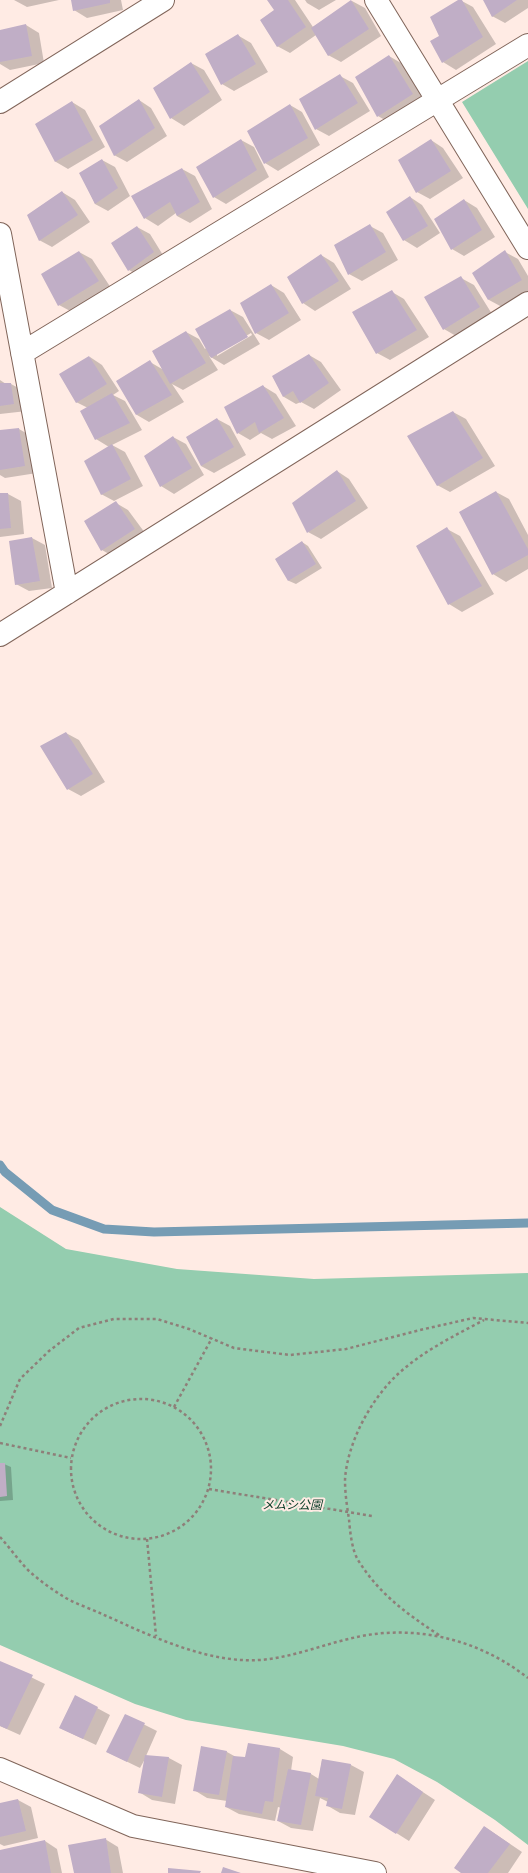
<!DOCTYPE html>
<meta charset="utf-8">
<style>
body{margin:0}
canvas{display:block;background:#ffebe4}
</style>
<canvas width="528" height="1873"></canvas>
<script>
const ctx = document.querySelector('canvas').getContext('2d');
ctx.lineJoin = 'round';
function paint(path, color) { ctx.fillStyle = color; ctx.fill(path, 'evenodd'); }
function trace(path, color, width, dash) { ctx.strokeStyle = color; ctx.lineWidth = width; ctx.lineCap = dash ? 'butt' : 'round'; ctx.setLineDash(dash || []); ctx.stroke(path); }
function drawText(font, color, halo, rows, align = 'center') {
  ctx.font = font + ' "Times New Roman","Noto Sans JP",serif'; ctx.lineWidth = 4; ctx.setLineDash([]); ctx.textBaseline = 'middle'; ctx.strokeStyle = halo; ctx.fillStyle = color; for (const [text, x, y, turn = 0] of rows) {
    ctx.save(); ctx.translate(x, y); ctx.rotate((+turn || 0) * Math.PI / 180); ctx.textAlign = isNaN(turn) ? turn : align; if (halo) ctx.strokeText(text, 0, 0); ctx.fillText(text, 0, 0); ctx.restore();
  }
}
const green = new Path2D(`
 M528 61V209L462 102Z
 M0 1207 66 1249 177 1269 314 1279 528 1273V1845L495 1820 437 1782 394 1759 343 1746 186 1720 135 1704 0 1645Z`);
const shadow = new Path2D(`
 M14 0H59L27 7Z
 M72 0H121L123 10 87 18 74 10Z
 M269 0H295L313 27 352 1 365 8 381 36 341 62 328 55 316 35 290 53 277 46 275 10Z
 M305 0H336L319 10 307 3Z
 M460 0 473 7 496 44 456 70 443 62 431 41 441 37Z
 M484 0H528V8L505 23 492 16Z
 M26 25 39 33 44 63 10 70 0 64V31Z
 M239 36 251 43 268 72 234 91 222 84Z
 M389 56 401 63 425 101 390 123 378 116Z
 M191 63 204 70 222 100 184 126 171 118 154 88Z
 M340 76 353 83 370 111 329 136 316 129Z
 M139 100 151 108 167 136 127 162 114 155Z
 M72 102 85 110 105 147 68 169 56 162 37 124Z
 M290 105 302 112 320 145 278 171 265 163Z
 M241 140 254 147 269 177 226 204 214 197Z
 M431 140 443 148 463 178 430 199 417 192Z
 M102 160 115 167 130 196 108 211 95 204 81 174Z
 M182 169 195 176 212 209 190 223 177 216 176 213 158 226 145 218Z
 M62 192 75 200 90 222 52 247 39 240Z
 M410 197 422 205 440 233 417 248 404 240Z
 M464 200 477 208 495 237 464 256 452 249Z
 M370 226 383 233 398 260 362 281 349 274Z
 M137 227 150 234 166 260 141 277 129 270Z
 M79 252 92 259 111 288 72 312 59 305Z
 M505 252 518 259 528 276V291L502 307 489 300 474 273Z
 M321 255 334 263 351 289 315 311 303 303Z
 M461 278 474 285 492 314 456 336 444 329Z
 M271 285 284 293 301 320 269 340 256 333Z
 M392 292 404 299 429 337 390 360 377 353Z
 M230 310 243 317 260 344 224 365 209 356 218 370 183 390 172 384 184 402 149 422 137 415 118 381 150 362 162 369 186 332 199 339 205 349 206 348ZM251 333 252 335 217 356V353Z
 M309 355 321 362 341 390 314 409 301 402 296 404 284 397 273 377Z
 M90 357 102 365 119 391 113 395 125 401 142 430 112 445 125 452 143 486 114 501 101 494 109 447 96 439 88 408 76 402Z
 M0 380 6 384H11L24 391 27 411 0 414Z
 M263 386 276 394 296 426 272 439 261 433 250 440 238 433Z
 M453 412 466 419 495 466 450 492 437 485Z
 M217 419 230 426 246 455 214 473 201 466Z
 M19 429 31 436 37 473 5 478 0 475V431Z
 M173 437 186 444 204 475 174 494 161 486 145 456Z
 M337 471 349 479 368 508 321 539 308 532Z
 M496 492 509 499 528 535V569L506 582 493 574 460 512Z
 M0 494H8L21 501 24 534 0 537Z
 M116 503 128 510 148 537 114 557 102 550Z
 M447 529 460 536 494 594 462 612 449 604Z
 M32 538 45 545 52 588 29 591 16 584 10 542Z
 M302 542 308 546 322 568 296 584 289 581 276 560Z
 M66 733 79 740 105 782 81 796 68 789Z
 M0 1464H4L11 1467 13 1500 0 1501Z
 M0 1662 45 1684 20 1735 0 1726Z
 M97 1708 110 1715 96 1745 60 1728Z
 M125 1715 157 1731 146 1756 169 1758 182 1765 175 1804 152 1800 139 1792 145 1759 140 1768 107 1752Z
 M249 1744 280 1749 293 1757 291 1771 311 1774 319 1779 322 1760 351 1765 364 1772 355 1815 340 1813 328 1806V1802L320 1798 313 1831 291 1828 278 1821 281 1808 278 1807 275 1821 239 1814 226 1807 227 1801 207 1798 194 1790 202 1747 227 1752 236 1757 246 1758Z
 M409 1783 435 1800 409 1841 371 1817Z
 M18 1800 31 1807 38 1838 4 1846 0 1844V1804Z
 M485 1827 522 1852 508 1873H463Z
 M105 1839 118 1847 123 1873H75Z
 M45 1841 57 1849 62 1873H0V1851Z`);
const stream = new Path2D(`
 M0 1165 5 1172 52 1210 104 1229 154 1232 528 1223`);
const building = new Path2D(`
 M71 0H110V3L73 11Z
 M267 0H288L306 27 277 47 260 20 274 10Z
 M351 0 369 29 328 56 311 28Z
 M458 0H462L483 37 442 63 430 41 439 36 430 17Z
 M483 0H517L492 17Z
 M26 24 32 56 0 62V30Z
 M238 34 256 64 221 85 205 54Z
 M389 55 413 94 377 117 355 77Z
 M191 62 210 92 170 119 153 88Z
 M340 74 358 103 315 130 299 99Z
 M139 99 155 128 114 156 99 126Z
 M72 101 93 140 55 162 35 124Z
 M290 104 308 138 264 164 247 131Z
 M241 139 257 170 213 198 196 167Z
 M431 139 451 171 416 193 398 160Z
 M102 159 118 188 95 204 79 173Z
 M182 168 200 202 177 216 170 202 144 219 131 196Z
 M62 191 78 215 39 241 27 215Z
 M410 196 428 226 403 241 386 212Z
 M464 199 482 230 451 250 434 219Z
 M370 224 386 252 348 275 334 245Z
 M137 226 154 252 128 271 111 243Z
 M505 250 522 280 488 300 472 273Z
 M79 251 99 281 58 306 41 274Z
 M321 254 339 281 302 304 287 277Z
 M461 276 480 307 443 330 424 297Z
 M271 284 289 313 255 334 240 303Z
 M392 290 417 330 376 354 352 312Z
 M230 309 248 337 211 358 195 329Z
 M186 331 206 363 170 384 152 351Z
 M309 354 329 383 300 403 293 391 283 397 272 376Z
 M89 356 107 384 76 403 59 374Z
 M150 360 172 395 136 415 116 381Z
 M0 383H11L14 404 0 406Z
 M263 385 284 418 259 433 255 422 237 434 224 407Z
 M112 393 130 423 95 440 80 411Z
 M453 411 483 458 437 486 407 436Z
 M217 418 234 447 201 466 186 437Z
 M19 428 25 466 0 470V430Z
 M173 436 192 468 160 487 144 456Z
 M112 444 131 479 101 495 84 461Z
 M337 470 356 501 307 533 292 503Z
 M496 491 528 549V555L492 575 459 512Z
 M0 493H8L11 528 0 529Z
 M116 501 135 529 101 551 84 521Z
 M447 527 482 586 448 605 416 546Z
 M32 537 40 581 15 585 9 541Z
 M302 541 316 564 288 581 275 559Z
 M66 732 93 774 67 790 40 746Z
 M0 1463H5L7 1496 0 1497Z
 M0 1661 33 1675 7 1729 0 1726Z
 M75 1695 98 1707 83 1739 59 1728Z
 M125 1714 145 1723 127 1762 106 1752Z
 M248 1743 280 1748 273 1802 265 1801 262 1814 225 1807 233 1756 245 1757Z
 M201 1746 227 1751 219 1795 193 1791Z
 M145 1755 169 1757 162 1797 138 1793Z
 M322 1759 351 1764 342 1809 326 1806 328 1798 315 1796Z
 M288 1769 311 1773 301 1825 277 1821Z
 M397 1774 423 1792 396 1834 369 1817Z
 M18 1799 26 1831 0 1837V1803Z
 M484 1826 510 1844 488 1873H461L454 1868Z
 M106 1838 111 1873H74L68 1845Z
 M45 1840 51 1873H0V1850Z
 M223 1867 241 1873H221Z
 M168 1868 201 1871 200 1873H168Z`);
const path = new Path2D(`
 M71 1469a70 70 0 1 1 140 0a70 70 0 1 1-140 0Z
 M174 1407 212 1338
 M0 1426 20 1379 49 1351 79 1328 114 1319H157L189 1329 234 1348 290 1355 346 1349 420 1330 473 1318 528 1323
 M0 1443 71 1458
 M209 1489 372 1516
 M0 1537C10 1548 19 1561 29 1571 39 1580 50 1588 61 1595 73 1603 89 1608 102 1614 151 1636 214 1667 269 1659 299 1655 328 1643 357 1637 417 1624 480 1640 528 1678
 M147 1539 156 1636
 M439 1635C407 1614 379 1594 358 1560 352 1550 350 1532 349 1519 347 1507 345 1493 345 1480 347 1443 371 1399 398 1374 423 1351 454 1336 484 1320`);
const minor = new Path2D(`
 M376 0 528 248
 M0 102 163 0
 M0 234 67 593
 M22 353 528 45
 M0 635 528 303
 M0 1769 133 1826 375 1873`);
const parkNames = [
 ["メムシ公園",292,1506]
];
paint(green, '#94cdaf');
paint(shadow, '#0003');
trace(stream, '#769cb4', 9);
paint(building, '#c0aec6');
trace(minor, '#80655a', 24);
trace(path, '#8e7f79', 2.5, [3, 3]);
trace(minor, '#fff', 22);
drawText('italic 12px', '#0e402b', '#ffebe4', parkNames);
</script>
